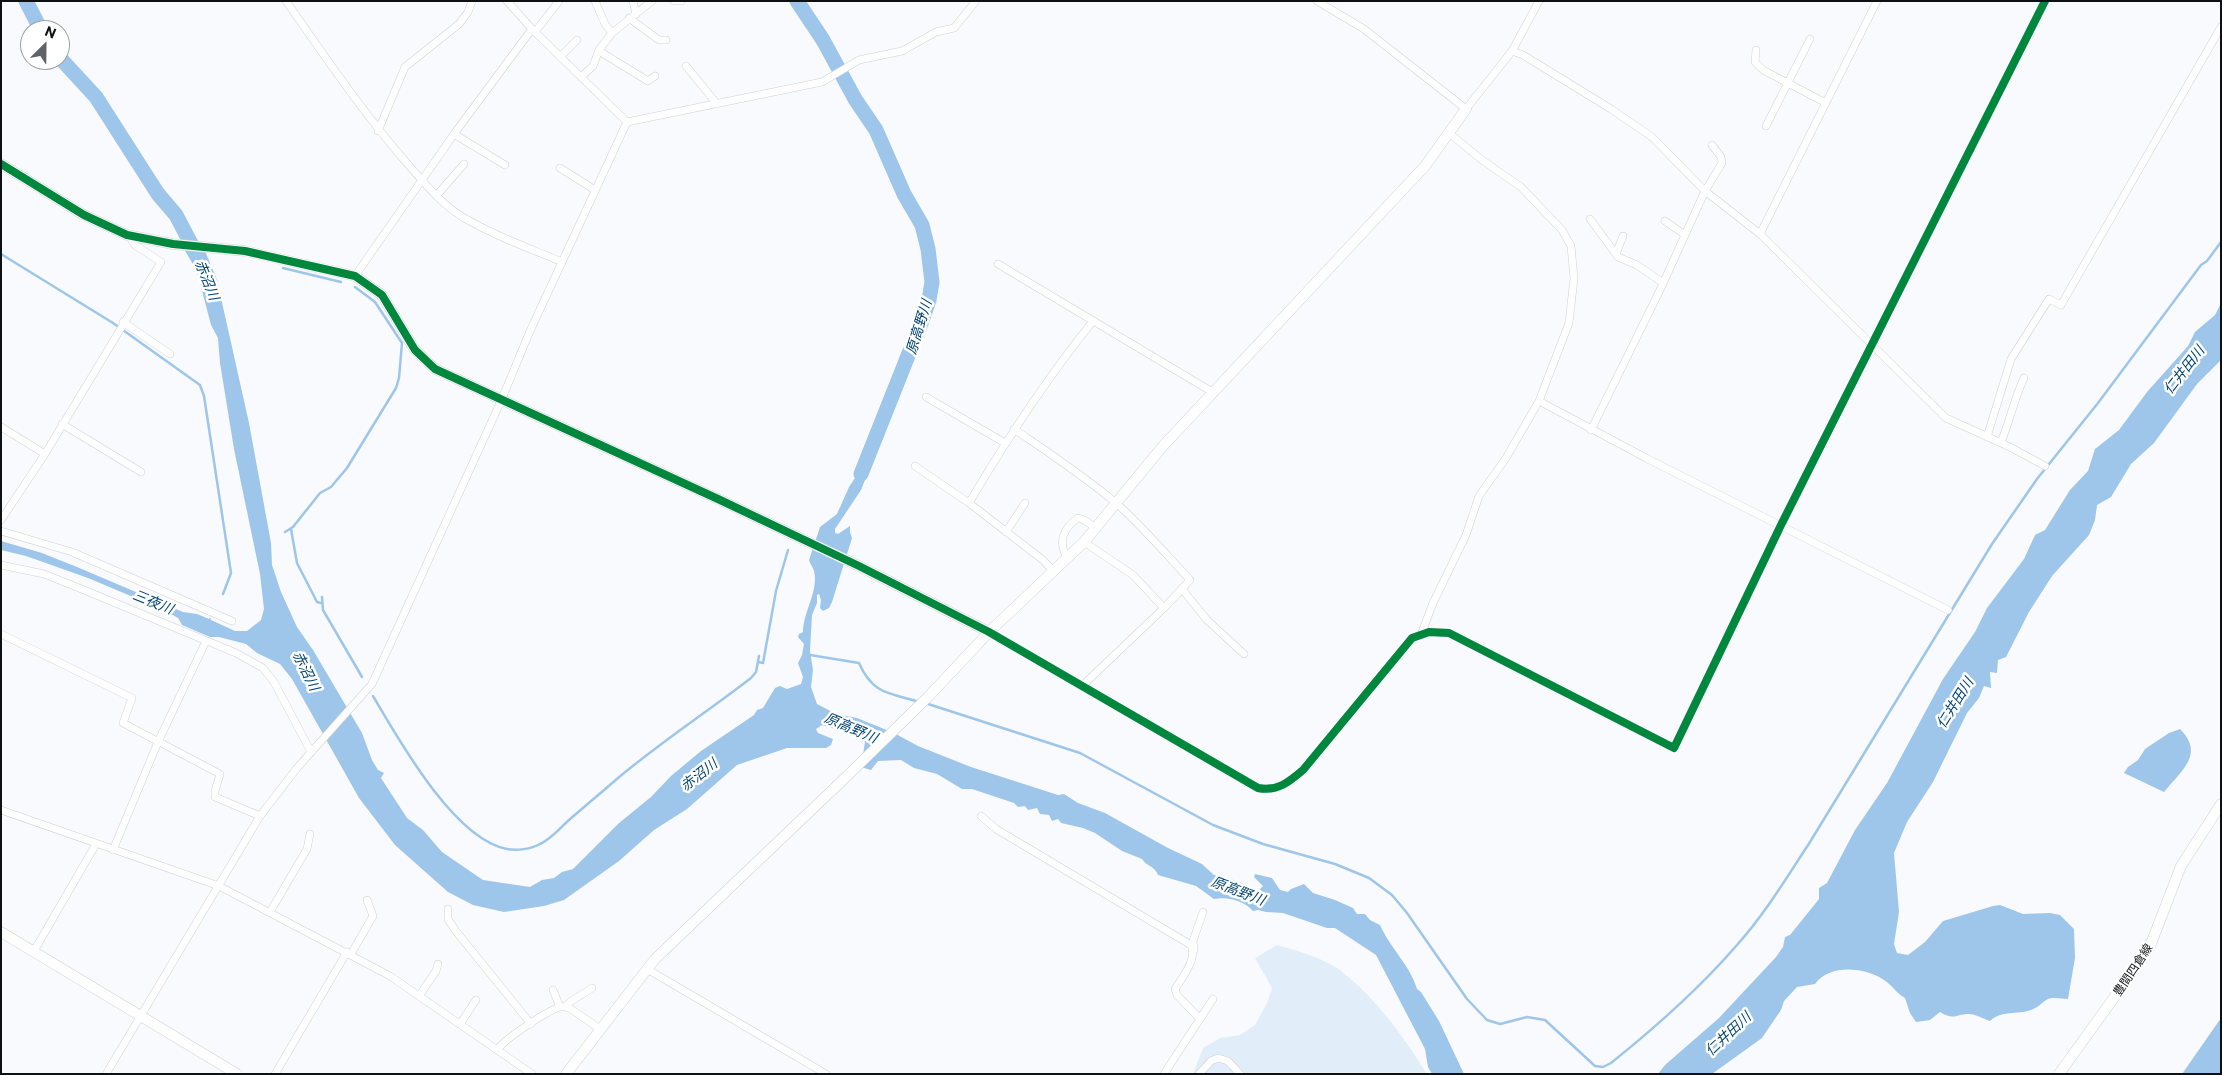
<!DOCTYPE html>
<meta charset="utf-8">
<style>
body{margin:0}
#map{position:relative;width:2222px;height:1075px;overflow:hidden;background:#f8fafd;font-family:Commissioner,sans-serif}
canvas{display:block}
.frame{position:absolute;inset:0;border:2px solid #0e1113;pointer-events:none}
.north{position:absolute;left:20px;top:20px;width:50px;height:50px;box-sizing:border-box;background:#fff;border:1px solid #9fa0a1;border-radius:50%;rotate:23deg;font-size:14px;font-weight:700;line-height:20px;text-align:center;color:#0e1113}
.north::after{content:'';display:block;margin:auto;width:18px;height:22px;background:#606365;clip-path:polygon(50% 0,100% 100%,50% 72%,0 100%)}
</style>
<div id="map">
<canvas width="2222" height="1075"></canvas>
<div class="frame"></div>
<div class="north">N</div>
</div>
<script>
const ctx = document.querySelector('canvas').getContext('2d');
ctx.lineJoin = 'round';
function paint(path, color) { ctx.fillStyle = color; ctx.fill(path, 'evenodd'); }
function trace(path, color, width, dash) { ctx.strokeStyle = color; ctx.lineWidth = width; ctx.lineCap = dash ? 'butt' : 'round'; ctx.setLineDash(dash || []); ctx.stroke(path); }
function drawText(font, color, halo, rows, align = 'center') {
  ctx.font = font + ' Commissioner,"Noto Sans JP",sans-serif'; ctx.lineWidth = 5; ctx.setLineDash([]); ctx.textBaseline = 'middle'; ctx.strokeStyle = halo; ctx.fillStyle = color; for (const [text, x, y, turn = 0] of rows) {
    ctx.save(); ctx.translate(x, y); ctx.rotate((+turn || 0) * Math.PI / 180); ctx.textAlign = isNaN(turn) ? turn : align; if (halo) ctx.strokeText(text, 0, 0); ctx.fillText(text, 0, 0); ctx.restore();
  }
}
const green = new Path2D(`
 M1277 945C1296 950 1326 959 1341 971 1376 998 1404 1037 1427 1074H1193L1203 1048 1220 1038 1240 1035 1255 1025 1267 1003 1272 988 1255 958Z`);
const water = new Path2D(`
 M184 249 205 251 217 280 249 423 271 543 272 565 281 592 297 627 313 650 362 733 372 760 378 770 384 773 381 778 407 818 423 830 442 852 483 880 530 887 542 880 554 878 562 872 573 869 619 823 651 797 671 776 701 751 754 715 757 710 763 708 775 688 780 686 787 689 801 684 803 677 798 663 802 655 804 644 798 637 799 634 803 632C803 612 819 591 814 571 813 567 810 564 809 560L820 527 837 514 849 487 861 469 870 444 867 475 861 490 835 529V533L838 534 850 526V532L852 538 832 602 829 608 823 611 820 608 821 600 819 594 817 595V603L812 615 810 651 813 670 811 687 817 704 836 714 857 718 894 733 918 746 971 767 1058 795 1064 794 1078 803 1105 813 1168 848 1202 864 1214 875 1237 881 1258 891 1263 886 1254 877 1255 874 1272 878 1280 890 1288 892 1291 889 1304 884 1313 893 1335 900 1353 908 1357 914H1365L1370 920 1380 925C1390 948 1410 965 1417 989L1421 992 1439 1021 1464 1074H1432L1428 1067 1425 1049 1376 955 1335 928H1327L1283 913 1266 912 1258 910 1253 911C1245 901 1228 896 1214 899L1196 886 1158 875C1155 866 1146 866 1142 859L1122 851 1095 833 1083 828 1061 823 1058 819 1052 821 1049 815 1040 814 1037 808 1028 810 1025 806 1018 807 1014 803 972 789H962L937 774 914 768 901 760 878 761 871 770 861 767 865 742 859 737 822 725 816 729 818 733 833 739 831 745 826 748H787L737 765 687 809 654 830 619 861 564 900 544 906 504 912 473 905 448 892 395 845 359 798 292 679 280 664 257 653 246 644 219 637H210L182 625 178 618 164 610 88 578 26 556 1 550V541L42 553 77 567 183 612 197 614 209 619 210 617 211 620 235 631H247L261 620 264 609 260 574 234 449 220 363 218 338 211 325 197 271Z
 M2221 303V360L2197 384 2154 443 2131 464 2111 497 2097 505 2095 520 2089 535 2052 576 2029 612 2006 657 1998 660 1997 673 1990 672 1991 688 1984 686 1979 698 1967 713 1933 782 1907 822 1894 853 1899 912 1894 944 1897 953 1908 955 1925 942 1943 921 1993 906 2000 905 2023 914 2050 913 2060 915 2074 929 2075 958 2068 999C2063 999 2053 997 2048 999 2042 1002 2038 1008 2031 1010 2017 1015 2002 1010 1990 1021 1984 1019 1975 1014 1969 1014 1955 1014 1955 1021 1940 1012L1930 1020 1916 1022 1910 1013 1905 998C1896 993 1892 985 1884 980 1864 967 1830 964 1815 984L1797 987 1784 1001 1781 1010 1762 1038 1712 1074H1658L1665 1065 1719 1018 1776 957 1783 947 1785 937 1790 935 1819 899V888L1827 883 1855 830 1887 783 1943 679 1975 632 1987 608 2024 559 2035 535 2045 530 2070 490 2088 471 2095 449 2119 430 2147 392 2188 346 2195 332 2215 315Z
 M2180 729C2205 754 2182 770 2164 792L2124 773 2128 767 2138 760 2145 749 2169 733Z
 M2221 1018V1074H2182Z`);
const stream = new Path2D(`
 M1 254 113 323 200 385 204 396 231 573 223 594
 M283 268 341 282
 M291 529 297 563 317 602 321 603
 M285 532 293 527 320 493 331 487 347 468 396 388 399 378 402 343 375 302 355 287
 M322 597 323 610 362 677
 M810 655 859 663C873 695 890 693 920 702
 M758 662 763 663 776 591 788 550
 M373 696C399 740 454 839 507 849 517 851 531 849 540 844 551 839 560 828 569 820 585 806 602 792 618 778 661 742 707 712 751 678L756 672 759 656
 M925 703 1080 753 1213 825 1263 844 1335 864 1369 878 1392 895 1407 913 1467 999 1487 1020 1500 1024 1527 1017 1545 1020 1595 1066 1603 1067 1611 1063C1656 1027 1699 989 1737 945 1765 914 1787 877 1810 842L1992 544 2037 479 2098 403 2201 265 2207 261 2221 242`);
const river = new Path2D(`
 M26 1 41 30
 M797 1 823 40 855 99 876 130 904 194 922 225 928 249 932 282 929 300 923 318 861 474
 M60 58 96 97 158 194 176 215 199 259`);
const street = new Path2D(`
 M286 1C326 58 365 116 412 169 426 185 443 205 461 216 492 235 529 248 562 262
 M507 1 532 29 627 122 822 82 859 60 902 51 936 32 954 28 976 1
 M595 1 605 24 612 33
 M633 1 636 14
 M674 1H681
 M1317 1 1364 29 1466 109 1512 51 1523 55 1611 109 1652 137 1705 191 1760 234 1946 418 2010 447 2045 466
 M629 18 659 40H666
 M535 32 559 1
 M1756 50 1755 62 1763 70 1826 103
 M599 51 648 81 655 76
 M1512 51 1539 1
 M560 57 577 40
 M686 66 717 104
 M581 77 593 66 599 50 612 33 652 1
 M1766 126 1810 39
 M378 131 405 67 459 24 468 12 472 1
 M454 134 505 165
 M560 168 595 190
 M437 195 464 164
 M1590 219 1618 257 1637 265 1663 283
 M1665 221 1685 235
 M1760 234 1877 1
 M1616 254 1623 236
 M998 264 1214 393
 M355 276 454 134 532 29
 M123 322 170 354
 M926 397 1005 443
 M1539 401 1646 458 1948 610
 M62 424 141 472
 M1 427 45 454
 M1014 429C1049 453 1084 476 1116 503 1143 527 1166 554 1190 580L1164 608 1083 685
 M1591 430 1660 290 1705 191 1722 163 1721 157 1712 145
 M1987 437 2011 359 2049 299 2061 305 2221 27
 M2001 442C2010 421 2014 399 2024 378
 M915 466 969 503 1043 560 1053 571
 M969 503C1007 439 1047 378 1093 321
 M1 520 45 454 161 262 135 245 128 235
 M1 531 72 552 232 621
 M1006 532 1025 503
 M1084 542 1133 575 1164 608
 M1067 558C1058 542 1063 528 1078 518L1084 520 1096 528
 M1 565 44 574 84 590 236 653 263 668 274 682 311 752
 M1182 589 1207 620 1244 654
 M989 632 1258 788C1277 792 1289 782 1303 770L1412 638 1429 632 1449 633 1674 748 1781 525 2045 1
 M1 634 132 698 123 723 220 774 215 791V797L260 816
 M1421 635 1433 603 1466 535 1479 496 1506 458 1539 401 1569 323 1574 278 1571 246 1562 230 1521 187 1482 160 1449 133
 M1 810 219 886 390 976 532 1074
 M981 816 996 829 1191 945C1198 958 1182 978 1175 989L1177 995 1200 1019
 M113 850 158 742 206 641
 M448 909V919L455 930 531 1024
 M270 912 307 849 310 834
 M1194 950 1193 941 1203 912
 M34 951 96 844
 M351 954 373 916 367 900
 M647 969 826 1074
 M553 990 560 1007
 M419 996 436 971 438 964
 M566 1006 570 1002 592 988
 M460 1024 476 1000
 M497 1050C506 1038 545 1012 560 1007 564 1006 567 1007 571 1009L600 1029
 M106 1074 260 816 297 768 372 684 501 401 530 331 627 122
 M275 1074 347 952
 M1164 1074 1213 999
 M1199 1074 1211 1061 1218 1058 1228 1061 1240 1074`);
const secondary = new Path2D(`
 M1 164 84 215 127 235 173 244 245 251 355 276 382 295 415 350 435 369 718 499 859 566 989 632
 M1 932 237 1074
 M566 1074 655 959 845 778 929 696 989 632 1084 542 1163 446 1425 166 1466 109
 M2059 1074 2149 949 2181 866 2221 804`);
const cycleway = new Path2D(`
 M1 164 84 215 127 235 173 244 245 251 355 276 382 295 415 350 435 369 718 499 859 566 989 632 1258 788C1277 792 1289 782 1303 770L1412 638 1429 632 1449 633 1674 748 1781 525 2045 1`);
const streetNames = [
 ["豊間四倉線",2133,970,-56]
];
const waterNames = [
 ["赤沼川",207,280,68],
 ["原高野川",919,327,-73],
 ["仁井田川",2184,370,-52],
 ["三夜川",153,602,22],
 ["赤沼川",306,671,64],
 ["仁井田川",1955,703,-58],
 ["原高野川",851,728,23],
 ["赤沼川",699,775,-38],
 ["原高野川",1238,891,21],
 ["仁井田川",1728,1034,-43]
];
paint(green, '#e1eefa');
paint(water, '#9ec6ea');
trace(stream, '#9ec6ea', 2.5);
trace(river, '#9ec6ea', 15);
trace(street, '#cfd1d4', 8);
trace(secondary, '#cfd1d4', 11);
trace(street, '#fefeff', 7);
trace(secondary, '#fefeff', 10);
trace(cycleway, '#00873e', 8);
drawText('12px', '#0e1113', '#fff', streetNames);
drawText('italic 14px', '#004473', '#fff', waterNames);
</script>
